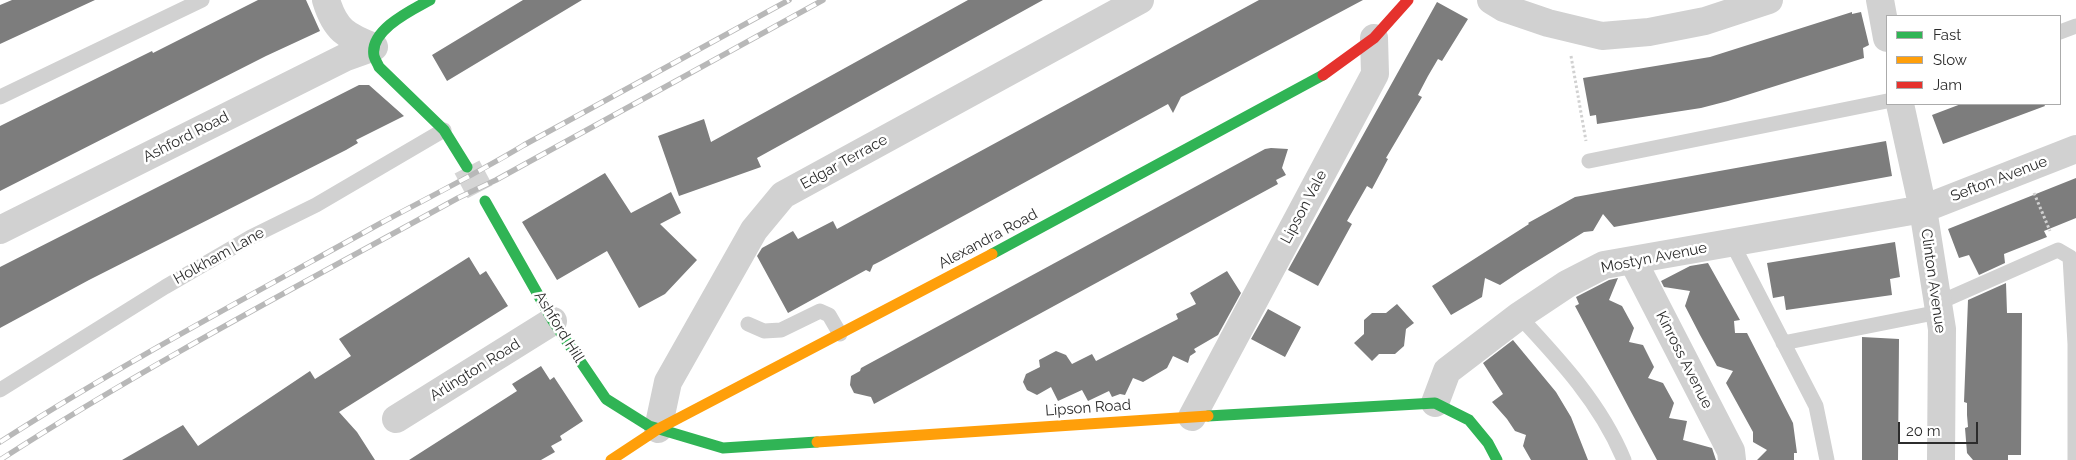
<!DOCTYPE html>
<style>
body{margin:0}
#map{position:relative;width:2076px;height:460px;overflow:hidden;background:#fff;font-family:Raleway,sans-serif}
canvas{display:block}
.legend{position:absolute;left:1886px;top:15px;width:175px;height:90px;box-sizing:border-box;background:#fff;border:1px solid #ababab;margin:0;padding:6px 9px;list-style:none;font-size:15px;color:#2c2c2c}
.legend li{display:flex;align-items:center;gap:10px;height:25px}
.legend b{width:25px;border:1px solid #ababab}
.scale{position:absolute;left:1898px;top:422px;width:80px;height:22px;box-sizing:border-box;border:2px solid #2c2c2c;border-top:0;padding-left:6px;font-size:15px;line-height:18px;white-space:nowrap;color:#2c2c2c;-webkit-text-stroke:4px #fff;paint-order:stroke}
</style>
<div id="map">
<canvas width="2076" height="460"></canvas>
<ul class="legend">
<li><b style="height:6px;background:#30b455"></b>Fast</li>
<li><b style="height:6px;background:#ff9f0a"></b>Slow</li>
<li><b style="height:6px;background:#e5322d"></b>Jam</li>
</ul>
<div class="scale">20 m</div>
</div>
<script>
const ctx = document.querySelector('canvas').getContext('2d');
ctx.lineJoin = 'round';
function paint(path, color) { ctx.fillStyle = color; ctx.fill(path, 'evenodd'); }
function trace(path, color, width, dash) { ctx.strokeStyle = color; ctx.lineWidth = width; ctx.lineCap = dash ? 'butt' : 'round'; ctx.setLineDash(dash || []); ctx.stroke(path); }
function drawText(font, color, halo, rows, align = 'center') {
  ctx.font = font + ' Raleway,sans-serif'; ctx.lineWidth = 5; ctx.setLineDash([]); ctx.textBaseline = 'middle'; ctx.strokeStyle = halo; ctx.fillStyle = color; for (const [text, x, y, turn = 0] of rows) {
    ctx.save(); ctx.translate(x, y); ctx.rotate((+turn || 0) * Math.PI / 180); ctx.textAlign = isNaN(turn) ? turn : align; if (halo) ctx.strokeText(text, 0, 0); ctx.fillText(text, 0, 0); ctx.restore();
  }
}
const building = new Path2D(`
 M12 0H95L0 44V5Z
 M258 0H306L320 31 266 56 0 191V126L152 51 153 53Z
 M523 0H582L447 81 432 55Z
 M968 0H1043L757 158 761 167 679 196 658 136 704 119 711 142Z
 M1259 0H1363L1181 97 1173 113 1168 104 881 261 873 265 870 272 866 270 788 313 757 256 762 248 793 231 798 239 833 221 837 229Z
 M1437 2 1468 19 1442 61 1438 59 1428 76 1418 95 1422 97 1386 158 1388 159 1372 189 1367 186 1347 221 1352 224 1318 286 1288 270Z
 M1852 12V14L1861 12 1869 45 1863 48 1864 58 1728 101 1701 108 1597 124 1596 115 1590 116 1583 78 1710 57Z
 M359 85H369L404 116 356 140 358 143 346 150 89 280 0 328V267Z
 M1961 104H2044L2045 106 1943 144 1932 115Z
 M1886 141 1892 176 1614 227 1603 214 1593 231 1584 232 1521 271 1500 285 1485 278 1482 297 1451 315 1432 286 1529 224 1528 223 1575 197Z
 M1271 148 1288 149 1282 168 1286 175 1276 180 1278 184 874 404 871 397 854 393 850 385 851 376 860 371 861 368 1265 149Z
 M605 173 631 213 671 192 681 213 660 224 697 260 665 294 639 308 607 251 557 280 522 222Z
 M2076 178V218L2044 231 2047 237 2004 254 2005 263 1979 275 1969 255 1959 258 1948 229Z
 M1895 242 1900 277 1890 279 1892 295 1786 310 1784 296 1773 298 1767 263Z
 M469 257 480 275 486 271 508 306 339 412 357 432 375 460H122L183 425 198 446 310 371 315 379 351 356 339 339Z
 M1708 263 1740 320 1734 321 1735 333H1747L1793 423 1797 453H1794V460H1757L1767 450 1753 442V432L1726 383 1733 371 1717 366 1700 335 1685 306 1690 291 1664 287 1661 281 1690 266Z
 M1227 271 1241 293 1218 335 1194 349 1196 352 1190 356 1188 363 1173 356 1167 368 1143 382 1133 378 1125 395 1120 394 1112 397 1109 391 1088 401 1082 390 1058 401 1051 387 1037 395 1027 390 1023 382 1026 374 1040 367 1039 360 1056 351 1066 355 1072 364 1092 354 1096 361 1178 319 1176 314 1196 304 1190 293Z
 M1618 278 1609 300 1622 306 1634 328 1629 342 1643 345 1654 367 1648 378 1663 383 1674 403 1669 418 1687 421 1683 440 1712 448 1716 460H1657L1630 410 1575 306 1579 304 1576 297 1609 280Z
 M2006 283 2007 313H2022L2021 455H2008V460H1973L1967 453 1965 428 1968 427 1967 415V403L1964 402 1968 300Z
 M1397 304 1414 323 1406 329 1404 346 1395 354H1379L1372 361 1354 343 1364 334V320L1372 313H1386Z
 M1268 309 1301 327 1285 357 1251 339Z
 M1862 337 1899 339 1898 460H1862Z
 M1513 340 1556 392 1571 417 1588 460H1531L1523 446 1526 435 1515 431 1507 419 1492 402 1503 394 1483 363Z
 M541 366 550 380 554 377 583 421 560 436 562 440 551 446 555 452 541 460H409L517 391 512 384Z`);
const secondaryTunnel = new Path2D(`
 M467 167 485 201`);
const path = new Path2D(`
 M1571 56 1586 141
 M2034 193 2050 231`);
const lane = new Path2D(`
 M2060 32 2076 26
 M0 97 202 0
 M1589 161 1887 101
 M1732 243 1816 406 1827 460
 M1938 303 2058 250 2070 257 2075 344V460
 M1519 316C1560 360 1601 404 1624 460
 M748 324 764 331 781 330 820 311 829 315 840 334
 M1783 343 1939 312
 M0 390 165 287 251 237 316 205 444 130`);
const street = new Path2D(`
 M326 0C335 30 346 36 374 47
 M1491 0 1504 8 1548 23 1602 36 1649 32 1705 21 1769 0
 M1880 0 1887 38
 M1900 104 1923 209 1942 329 1941 460
 M0 230 346 57 374 47
 M1633 261 1731 451 1732 460
 M1435 403 1447 371 1519 316 1567 284 1604 265 1923 209 2076 149
 M1192 417 1375 74 1374 38
 M396 419 553 321
 M658 429 668 382 754 230 783 195 1140 0`);
const fast = new Path2D(`
 M430 0C412 10 369 30 374 56 375 60 378 64 379 67L444 130 467 167
 M485 201 553 321 606 399 649 426 723 448 817 442
 M992 254 1323 75
 M1208 416 1435 403 1469 420 1488 443 1497 460`);
const slow = new Path2D(`
 M817 442 1208 416
 M611 460 658 429 992 254`);
const jam = new Path2D(`
 M1323 75 1374 38 1408 0`);
const rail = new Path2D(`
 M0 442C123 363 253 294 381 223 429 197 478 173 524 145L789 0
 M0 460C148 364 304 283 458 198L496 180 823 0`);
const streetNames = [
 ["Ashford Road",186,137,-27],
 ["Edgar Terrace",844,162,-29],
 ["Sefton Avenue",1999,179,-21],
 ["Lipson Vale",1304,207,-62],
 ["Alexandra Road",988,239,-28],
 ["Holkham Lane",219,256,-29],
 ["Mostyn Avenue",1654,258,-11],
 ["Clinton Avenue",1933,281,82],
 ["Ashford Hill",559,327,58],
 ["Kinross Avenue",1684,360,63],
 ["Arlington Road",475,370,-32],
 ["Lipson Road",1088,408,-4]
];
paint(building, '#7d7d7d');
trace(secondaryTunnel, '#d5d5d5', 28, [28, 14]);
trace(path, '#d1d1d1', 3, [2.5, 2.5]);
trace(lane, '#d1d1d1', 15);
trace(street, '#d1d1d1', 28);
trace(fast, '#30b455', 11);
trace(slow, '#ff9f0a', 11);
trace(jam, '#e5322d', 11);
trace(rail, '#b8b8b8', 5.5);
trace(rail, '#fff', 4, [11]);
drawText('15px', '#2c2c2c', '#fff', streetNames);
</script>
